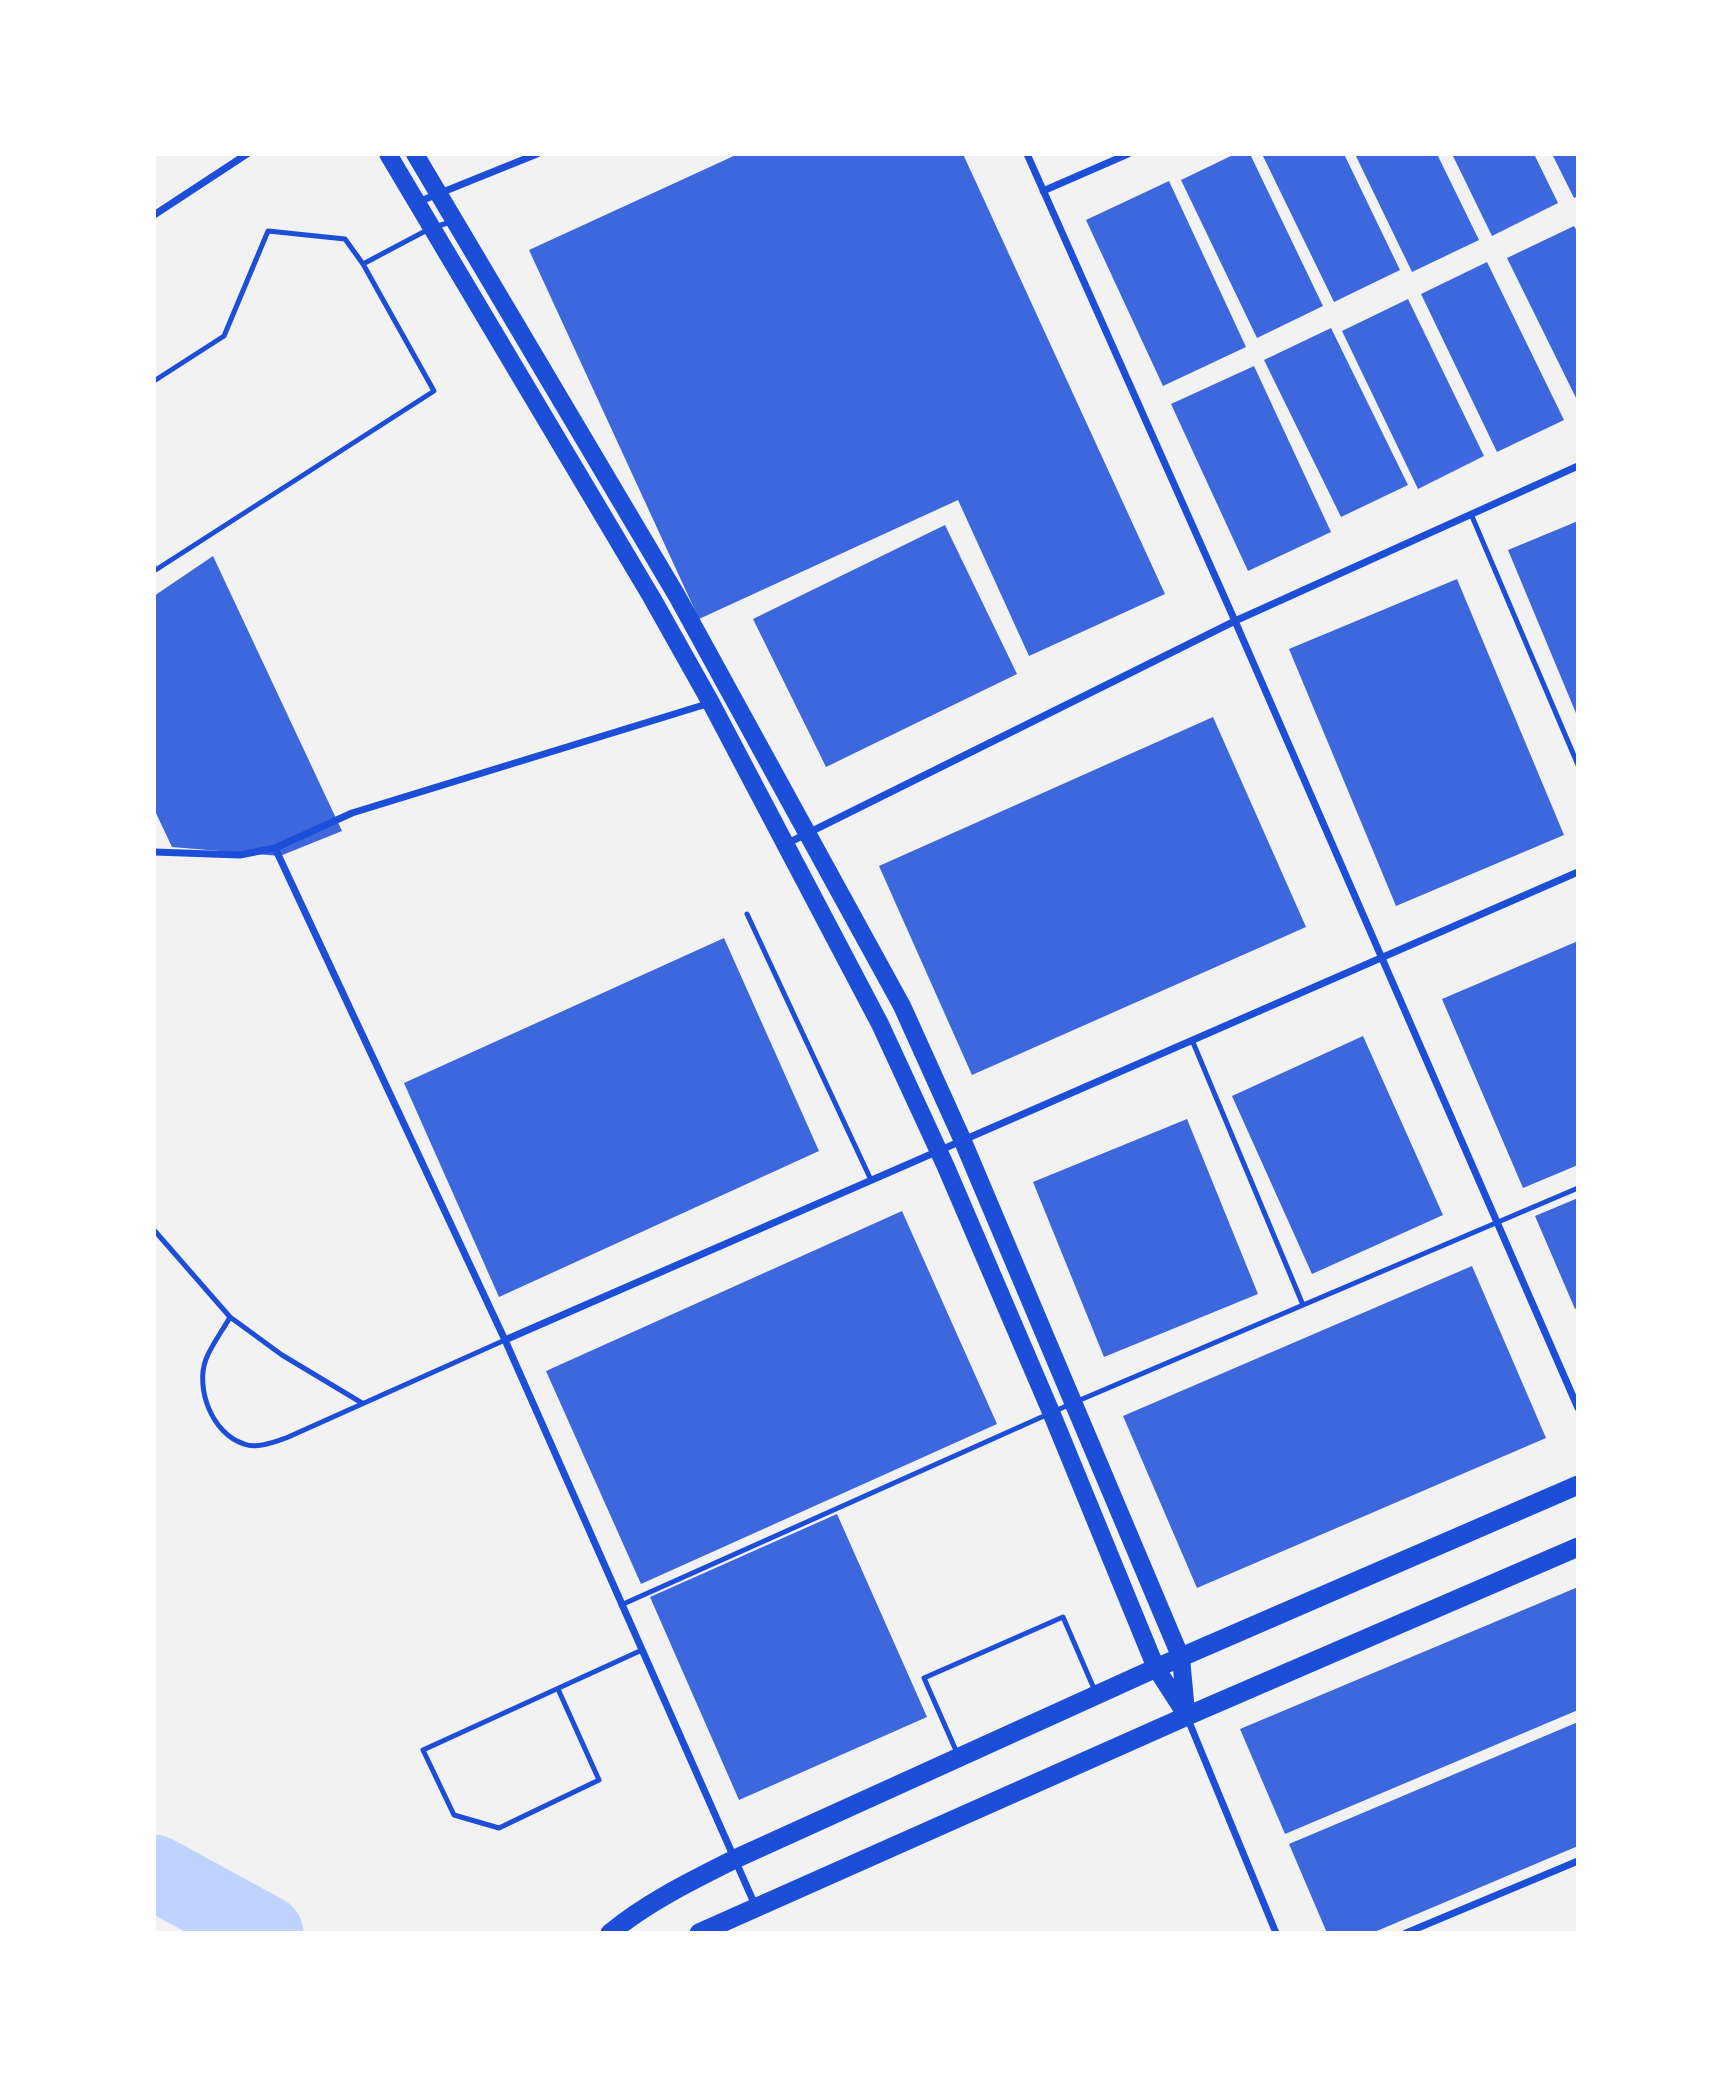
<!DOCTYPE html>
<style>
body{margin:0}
#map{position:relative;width:1732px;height:2087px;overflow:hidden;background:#f2f2f2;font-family:Overpass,sans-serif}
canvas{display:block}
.frame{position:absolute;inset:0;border:156px solid #fff;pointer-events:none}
</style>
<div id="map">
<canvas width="1732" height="2087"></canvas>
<div class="frame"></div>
</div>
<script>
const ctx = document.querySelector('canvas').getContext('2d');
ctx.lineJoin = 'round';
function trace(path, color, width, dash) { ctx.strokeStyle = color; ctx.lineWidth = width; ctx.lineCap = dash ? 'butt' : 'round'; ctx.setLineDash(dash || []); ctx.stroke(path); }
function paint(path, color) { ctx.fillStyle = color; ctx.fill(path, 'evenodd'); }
const river = new Path2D(`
 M154 1872 266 1933`);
const building = new Path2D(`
 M738 154H963L1165 594 1029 656 958 500 699 619 529 250Z
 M1235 154H1250L1323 306 1257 338 1181 180Z
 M1262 154H1344L1400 270 1334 302Z
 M1355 154H1437L1479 240 1412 272Z
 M1452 154H1534L1558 203 1492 236Z
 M1552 154H1578V196L1574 198Z
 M1169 181 1246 347 1163 386 1086 220Z
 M1574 226 1578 233V402L1507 258Z
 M1487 262 1564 420 1497 452 1421 294Z
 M1408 299 1484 456 1418 489 1342 331Z
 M1331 328 1408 485 1341 517 1264 360Z
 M1254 366 1331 532 1248 571 1171 404Z
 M1578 521V718L1508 550Z
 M945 525 1017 674 826 767 753 619Z
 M213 556 342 831 280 856 172 847 154 809V596Z
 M1457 579 1564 835 1396 906 1289 649Z
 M1213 717 1306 927 972 1075 879 866Z
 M724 938 819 1151 499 1297 404 1083Z
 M1578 941V1165L1523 1188 1442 999Z
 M1363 1036 1443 1215 1312 1274 1232 1096Z
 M1187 1119 1258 1294 1104 1357 1033 1182Z
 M1578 1198V1308L1575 1309 1535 1216Z
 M902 1211 997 1424 641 1584 546 1371Z
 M1472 1266 1546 1438 1197 1588 1123 1416Z
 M837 1514 927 1717 739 1800 650 1597Z
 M1578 1587V1710L1285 1834 1240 1729Z
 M1578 1722V1846L1372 1933H1327L1289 1844Z`);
const service = new Path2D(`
 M363 264 431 228 451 222
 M154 381 224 336 268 231 345 239 363 264 434 391 154 571
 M1471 514 1578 765
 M747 914 871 1180
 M1192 1040 1303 1305
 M154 1230 230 1317
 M362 1403 282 1355 230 1317C223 1330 212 1344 206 1359 195 1388 212 1434 244 1444 257 1449 274 1442 286 1438L505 1340
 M621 1605 1073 1403 1578 1188
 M558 1689 599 1780 499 1828 454 1815 423 1750 642 1650
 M958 1755 924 1678 1063 1617 1095 1691`);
const minor = new Path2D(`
 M1027 154 1235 621 1578 1408
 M1043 191 1128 154
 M418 202 537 154
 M154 215 247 154
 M786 844 1235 621 1578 466
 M275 848 505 1340 755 1905
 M154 852 240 855 275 848 352 813 710 703
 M505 1340 1578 872
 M1187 1717 1276 1933
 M1406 1933 1578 1861`);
const primary = new Path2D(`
 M388 154 652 598 711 703 880 1024 946 1167 1051 1412 1156 1668 1187 1716
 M415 154 677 596 902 1006 962 1139 1181 1658 1186 1712`);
const trunk = new Path2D(`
 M610 1933C648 1902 691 1881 735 1859L1156 1668 1578 1485
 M699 1933 1187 1716 1578 1547`);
trace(river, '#bfd3fe', 75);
paint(building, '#3d67dc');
trace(service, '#1d4ed8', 5);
trace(minor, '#1d4ed8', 7);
trace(primary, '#1d4ed8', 18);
trace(trunk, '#1d4ed8', 19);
</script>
